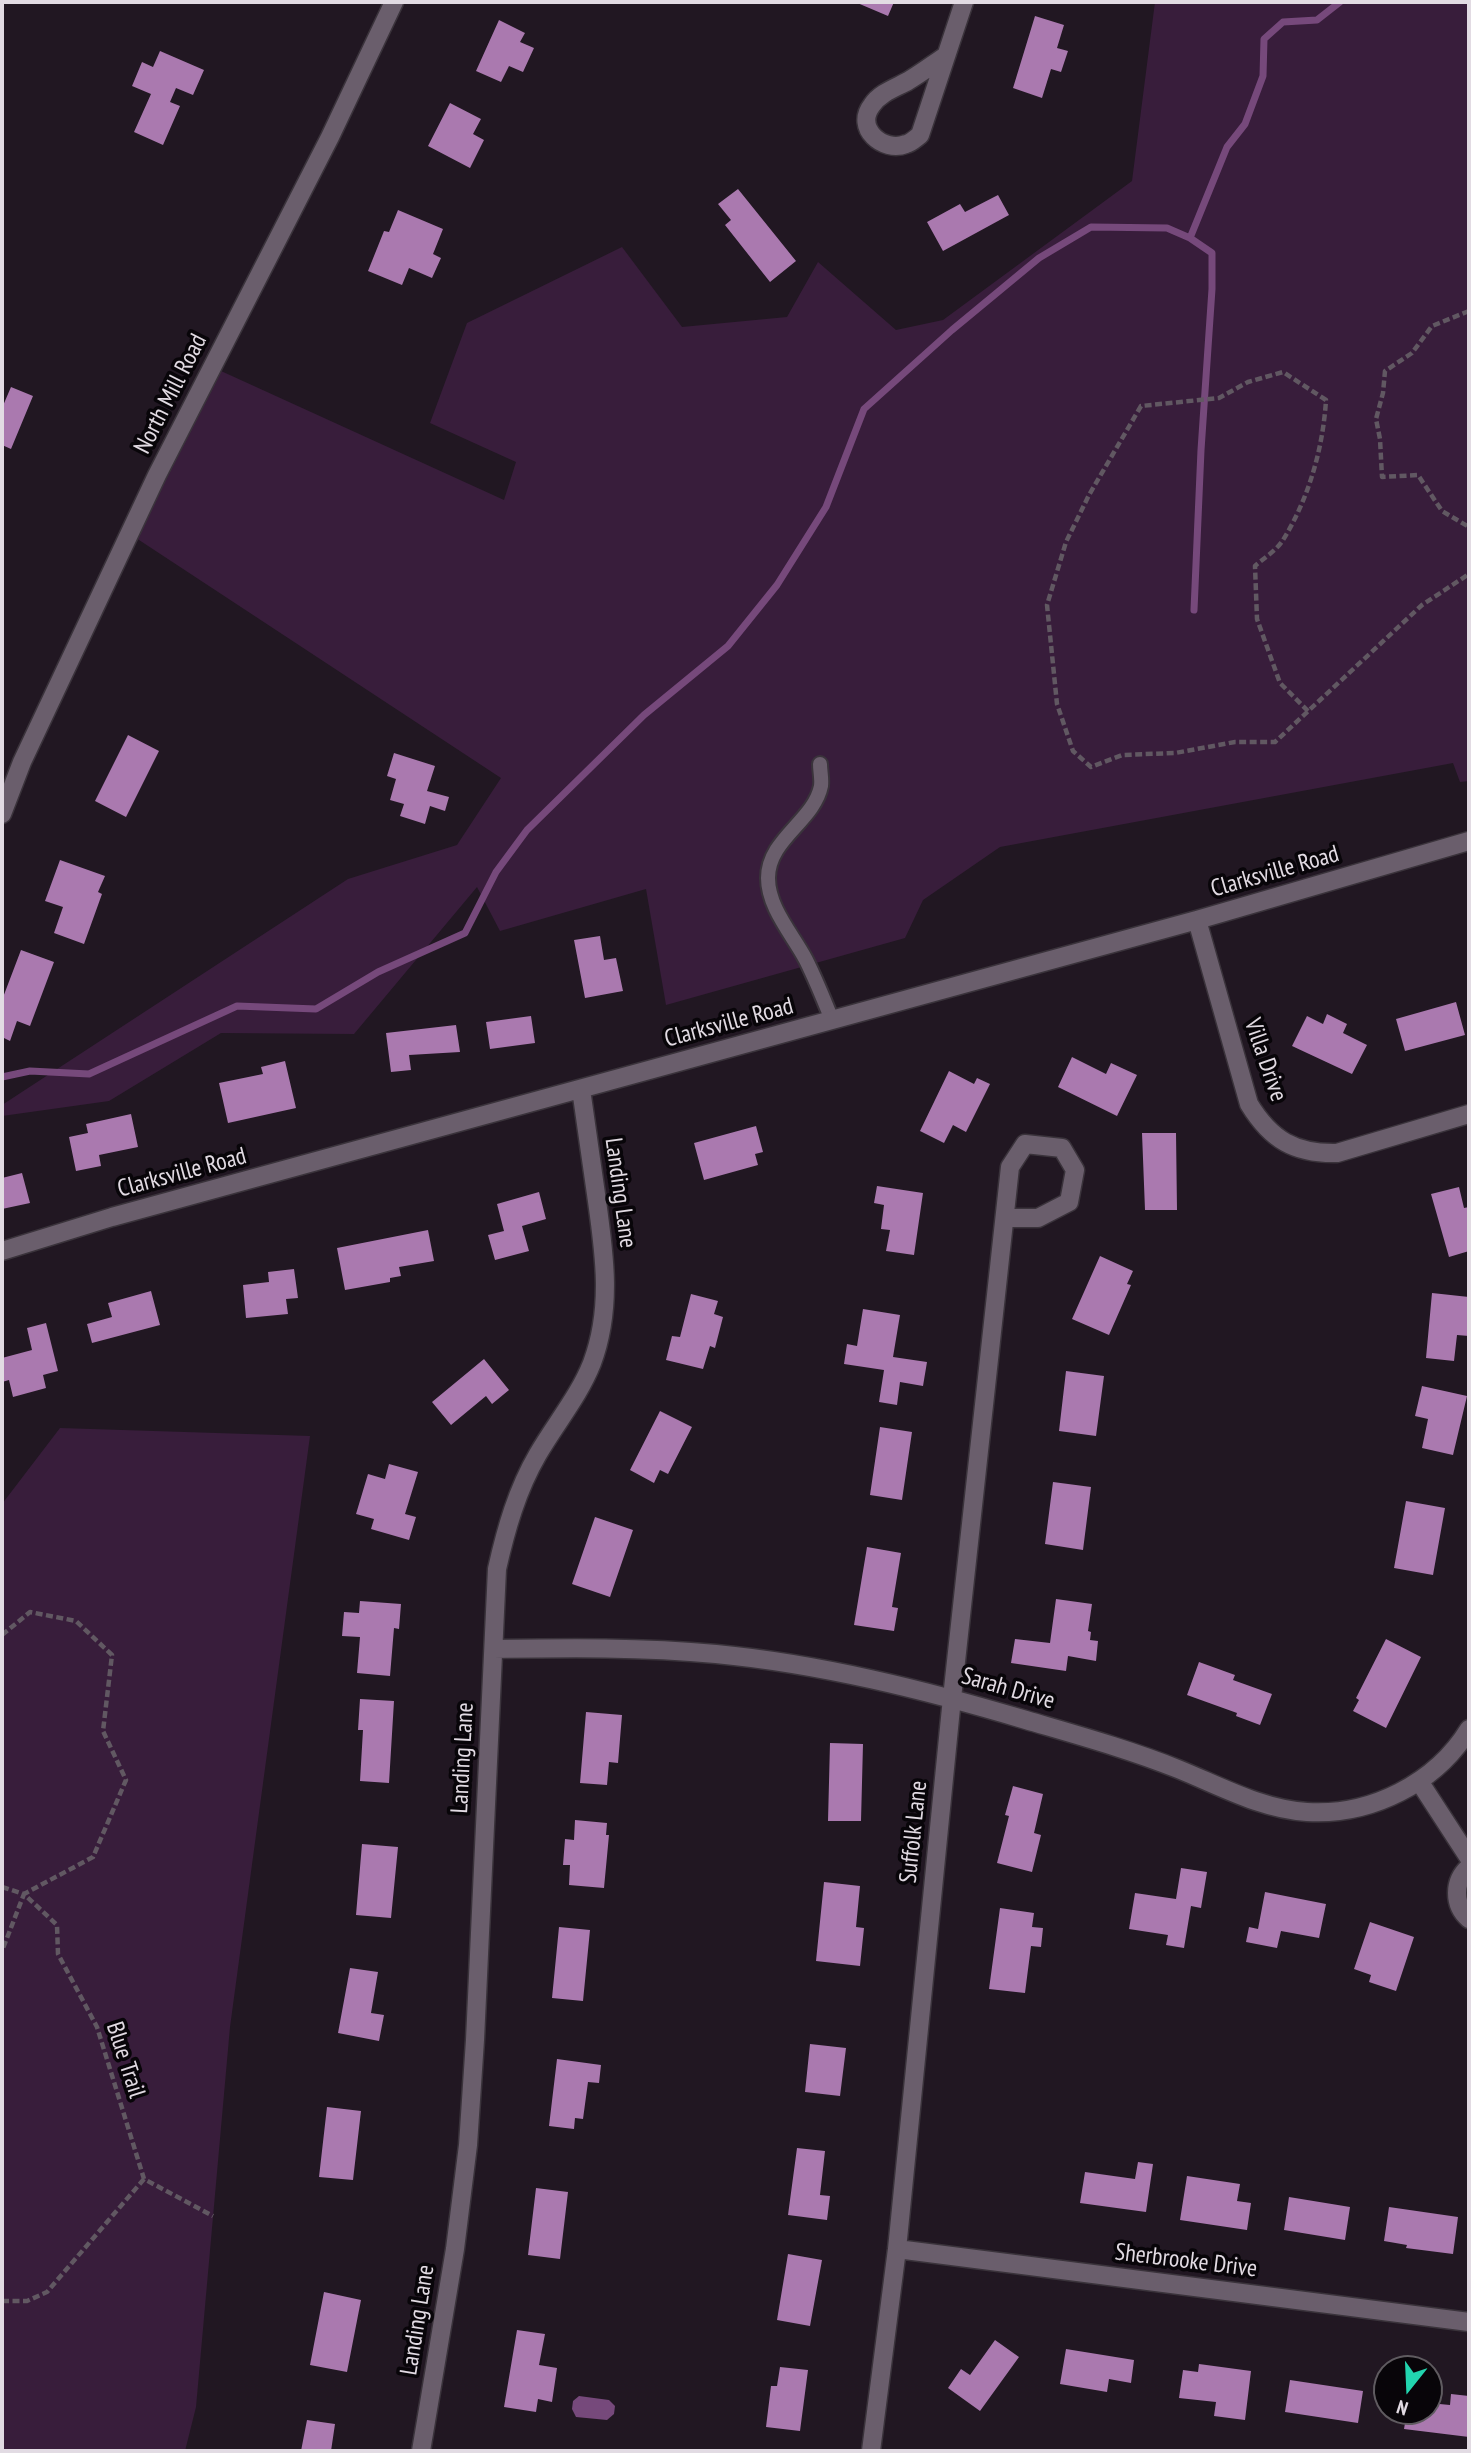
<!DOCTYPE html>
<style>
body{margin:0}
#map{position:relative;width:1471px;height:2453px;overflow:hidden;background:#211722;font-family:"PT Sans Narrow",sans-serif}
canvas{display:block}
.frame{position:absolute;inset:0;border:4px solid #e2dbe3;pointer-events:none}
.north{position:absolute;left:1373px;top:2355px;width:70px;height:70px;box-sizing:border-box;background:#080509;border:2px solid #5f5b60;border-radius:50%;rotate:198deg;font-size:19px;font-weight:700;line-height:28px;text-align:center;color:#e2dbe3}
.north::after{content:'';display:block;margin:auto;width:24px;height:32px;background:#22d5af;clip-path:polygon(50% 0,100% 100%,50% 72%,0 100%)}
</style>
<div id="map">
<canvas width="1471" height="2453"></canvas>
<div class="frame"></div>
<div class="north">N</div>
</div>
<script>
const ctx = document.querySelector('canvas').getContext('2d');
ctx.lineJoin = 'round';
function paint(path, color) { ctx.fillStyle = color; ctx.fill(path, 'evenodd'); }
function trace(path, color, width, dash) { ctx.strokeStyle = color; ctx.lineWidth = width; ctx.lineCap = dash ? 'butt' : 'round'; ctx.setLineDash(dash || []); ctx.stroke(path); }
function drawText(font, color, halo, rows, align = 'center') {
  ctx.font = font + ' "PT Sans Narrow",sans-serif'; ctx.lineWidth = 7; ctx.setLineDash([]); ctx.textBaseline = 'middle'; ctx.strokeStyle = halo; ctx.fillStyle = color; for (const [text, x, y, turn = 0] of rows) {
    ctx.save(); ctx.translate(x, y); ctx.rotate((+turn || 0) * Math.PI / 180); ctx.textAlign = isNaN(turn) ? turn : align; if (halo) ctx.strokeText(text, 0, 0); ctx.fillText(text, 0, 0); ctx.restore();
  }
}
const green = new Path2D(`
 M1155 2H1469V781L1460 782 1453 763 1000 847 923 900 905 938 666 1005 646 889 500 931 477 887 354 1034 221 1033 109 1101 2 1116V1105L348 879 457 845 501 778 136 538 221 371 504 500 516 462 430 423 467 323 622 247 682 327 787 317 818 262 896 330 943 320 1132 181Z
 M60 1428 310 1436 230 2027 196 2407 185 2451H2V1504Z`);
const water = new Path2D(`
 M579 2396 609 2400 615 2406 614 2414 607 2420 576 2417 572 2409 573 2401Z`);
const stream = new Path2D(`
 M1190 238 1227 147 1245 124 1263 76 1264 39 1283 22 1317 20 1340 2
 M2 1077 30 1071 89 1074 237 1006 316 1009 378 972 465 933 496 872 527 830 644 715 728 646 777 585 826 507 864 409 952 330 1039 258 1091 227 1167 228 1190 238 1212 253V289L1201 450 1194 610`);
const building = new Path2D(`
 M855 2H894L888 16Z
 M1035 16 1064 25 1057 48 1068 51 1061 72 1051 69 1042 98 1013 88Z
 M499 20 525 33 520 42 534 48 523 72 509 66 501 82 476 71Z
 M160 51 204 70 193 95 176 88 170 102 180 106 163 145 134 132 151 94 132 86 142 62 153 67Z
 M450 103 481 119 473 134 484 140 470 168 428 146Z
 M738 189 796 261 770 282 725 225 731 220 718 204Z
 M998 195 1009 215 943 251 927 222 960 204 965 212Z
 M398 210 443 229 433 254 441 258 432 278 409 268 402 285 368 271 384 231 389 232Z
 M11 387 33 396 11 449 2 445V408Z
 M128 735 159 751 126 817 95 801Z
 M394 753 435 766 427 791 449 797 445 811 430 806 425 824 400 816 404 804 390 800 396 779 387 776Z
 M60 860 105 876 98 892 102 894 84 944 54 933 63 907 45 901Z
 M600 936 604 960 616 958 623 991 585 998 574 940Z
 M21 950 54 962 30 1026 17 1021 10 1041 2 1037V1000Z
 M1456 1002 1465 1035 1405 1051 1396 1019Z
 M1327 1014 1347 1024 1343 1033 1367 1045 1352 1074 1292 1046 1307 1016 1323 1024Z
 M531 1016 535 1043 490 1049 486 1022Z
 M456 1025 460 1052 409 1055 411 1070 391 1072 386 1033Z
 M1072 1057 1106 1074 1111 1063 1137 1075 1117 1116 1058 1087Z
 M285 1061 296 1108 228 1123 219 1083 263 1074 261 1067Z
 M949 1071 974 1084 977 1078 990 1084 966 1132 953 1125 944 1143 920 1131Z
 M131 1114 138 1147 99 1155 101 1166 76 1171 69 1137 88 1133 86 1124Z
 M756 1126 763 1152 755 1154 758 1165 704 1180 694 1143Z
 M1142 1133H1176L1177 1210H1145Z
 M22 1173 30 1203 2 1209V1178Z
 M877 1186 923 1193 914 1255 886 1251 890 1230 881 1229 884 1205 874 1203Z
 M1459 1187 1464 1208 1469 1207V1251L1449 1257 1431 1194Z
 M539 1192 546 1219 522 1226 529 1251 495 1260 488 1235 504 1231 497 1204Z
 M428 1230 434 1261 399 1267 401 1276 390 1278V1282L345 1290 337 1248Z
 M1100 1256 1133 1271 1127 1284 1131 1285 1109 1335 1072 1319Z
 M294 1269 298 1298 286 1299 288 1314 246 1318 243 1285 269 1282 268 1272Z
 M151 1291 160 1325 92 1343 87 1324 112 1317 108 1303Z
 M1432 1293 1469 1297V1336L1457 1335 1454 1361 1426 1358Z
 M691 1294 718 1301 714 1314 723 1317 715 1348 710 1346 703 1369 666 1360 672 1336 680 1337Z
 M863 1309 900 1315 893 1357 927 1362 923 1386 900 1382 897 1405 879 1402 884 1370 844 1364 847 1344 857 1346Z
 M46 1323 58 1371 43 1375 46 1388 13 1397 9 1380 2 1382V1358L32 1350 27 1328Z
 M484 1359 509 1390 492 1404 486 1396 451 1425 432 1402Z
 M1066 1371 1104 1376 1096 1436 1059 1431Z
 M1422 1386 1467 1396 1453 1455 1422 1448 1428 1419 1415 1416Z
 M660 1411 692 1427 668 1474 660 1470 654 1483 630 1470Z
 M880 1427 912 1432 902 1500 870 1495Z
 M389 1464 418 1472 405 1514 416 1517 409 1540 371 1529 374 1519 356 1514 368 1474 385 1479Z
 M1053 1482 1091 1487 1083 1550 1045 1544Z
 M1406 1501 1445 1508 1433 1575 1394 1568Z
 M595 1517 633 1530 610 1597 572 1584Z
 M867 1547 901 1553 892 1607 898 1608 894 1631 854 1625Z
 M1056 1599 1092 1604 1088 1631 1091 1632 1090 1640 1098 1641 1096 1661 1068 1656 1066 1671 1011 1663 1015 1639 1050 1643Z
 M360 1601 401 1604 399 1629 394 1628 390 1676 357 1673 360 1637 342 1636 344 1612 359 1613Z
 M1386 1639 1421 1657 1386 1728 1353 1711 1359 1700 1356 1698Z
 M1199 1662 1235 1675 1233 1680 1272 1694 1260 1725 1236 1716 1237 1713 1187 1695Z
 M360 1699 394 1701 389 1783 360 1781 363 1730H358Z
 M586 1712 622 1715 618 1763 609 1762 607 1785 580 1783Z
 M830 1743 863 1744 861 1821H828Z
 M1013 1786 1043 1794 1034 1833 1041 1835 1032 1872 997 1863 1009 1816 1005 1815Z
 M575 1820 607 1823 606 1835H609L604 1888 569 1885 570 1865H563L565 1839 574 1840Z
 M362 1844 398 1847 391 1918 356 1915Z
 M1181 1868 1207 1872 1201 1908 1191 1906 1184 1948 1166 1945 1168 1935 1129 1929 1135 1893 1176 1899Z
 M824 1882 860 1886 856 1927 864 1928 860 1966 816 1961Z
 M1265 1892 1326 1904 1319 1938 1281 1931 1277 1948 1246 1942 1249 1927 1258 1929Z
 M1000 1908 1034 1913 1032 1927 1043 1928 1041 1947 1031 1946 1025 1993 989 1989Z
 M1370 1922 1414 1937 1396 1991 1369 1982 1371 1975 1354 1969Z
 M559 1927 590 1930 583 2001 552 1998Z
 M350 1968 378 1972 371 2013 384 2015 379 2041 338 2033Z
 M810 2044 846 2048 840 2096 805 2092Z
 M557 2059 601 2065 599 2083 588 2082 583 2119 575 2118 574 2129 549 2126Z
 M327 2107 361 2111 353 2180 319 2177Z
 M797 2148 825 2151 820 2195 830 2196 827 2220 788 2215Z
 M1138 2162 1153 2164 1146 2212 1080 2203 1085 2172 1135 2179Z
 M1187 2176 1240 2184 1237 2201 1251 2203 1247 2230 1180 2220Z
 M536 2188 568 2192 560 2259 528 2255Z
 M1289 2197 1350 2207 1345 2240 1284 2230Z
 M1389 2207 1458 2217 1453 2254 1406 2248 1407 2245 1384 2241Z
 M788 2254 822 2260 810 2326 777 2320Z
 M324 2292 361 2300 347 2372 310 2365Z
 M517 2330 545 2334 539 2365 557 2368 552 2402 538 2399 536 2412 504 2407Z
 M995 2340 1019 2357 980 2411 948 2388 961 2369 970 2375Z
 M1066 2349 1134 2360 1131 2383 1109 2379 1107 2392 1060 2384Z
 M1199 2364 1251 2371 1245 2420 1214 2416 1216 2402 1179 2398 1183 2370 1198 2372Z
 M780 2367 808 2370 800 2431 766 2427 771 2386H777Z
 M1290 2380 1363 2391 1358 2423 1285 2412Z
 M1451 2394 1469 2396V2437L1404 2429 1407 2411H1429V2403L1450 2405Z
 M307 2420 335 2424 331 2451H301Z`);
const path = new Path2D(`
 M1469 311 1432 326 1412 353 1385 371 1383 393 1376 419 1380 439 1382 477 1418 475 1442 511 1469 527
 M1308 711 1280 683 1257 619 1255 566C1264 558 1277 550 1283 540 1309 498 1323 448 1326 400L1283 372 1248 382 1219 398 1141 406 1089 495 1066 542 1047 605 1057 704 1073 751 1091 767 1122 755 1175 753 1235 742H1275L1422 605 1469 574
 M2 1635 30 1612 76 1621 112 1655 103 1731 126 1780 93 1857 24 1894 57 1925 58 1954 97 2027 144 2179 213 2216
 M2 1887 24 1894 2 1951
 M2 2301H27L47 2292 144 2179`);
const service = new Path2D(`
 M820 764C820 771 822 779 821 786 814 821 768 839 768 878 768 908 793 935 806 960 816 980 824 1000 832 1020`);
const minor = new Path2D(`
 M944 57C932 65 920 74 908 81 895 88 880 93 872 105 854 128 883 153 906 144 911 143 916 138 920 135L964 2
 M2 814 22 762 157 475 330 137 394 2
 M1197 920 1249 1104C1271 1140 1295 1154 1337 1153L1469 1114
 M2 1251 112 1217 1197 920 1469 841
 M494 1649C568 1648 642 1647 716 1654 821 1664 925 1690 1026 1720 1077 1735 1128 1749 1178 1769 1220 1786 1261 1809 1307 1812 1371 1816 1436 1783 1469 1729
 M1419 1781 1469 1858
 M1469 1867C1453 1881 1453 1905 1469 1919
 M897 2249 1469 2322
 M421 2451 455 2249 468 2145 475 2040 497 1569C506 1529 517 1490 538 1454 556 1423 579 1396 592 1363 613 1307 604 1251 596 1194 591 1159 586 1124 581 1089
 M871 2451 897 2249 952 1698 1010 1167 1025 1144 1062 1148 1075 1170 1069 1202 1038 1218H1005`);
const streetNames = [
 ["North Mill Road",171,394,-63],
 ["Clarksville Road",1275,872,-16],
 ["Clarksville Road",729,1023,-15],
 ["Villa Drive",1265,1060,71],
 ["Clarksville Road",182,1173,-15],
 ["Landing Lane",620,1193,82],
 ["Sarah Drive",1008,1689,16],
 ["Landing Lane",463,1758,-87],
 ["Suffolk Lane",914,1832,-84],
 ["Blue Trail",125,2060,72],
 ["Sherbrooke Drive",1186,2261,7],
 ["Landing Lane",418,2320,-81]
];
paint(green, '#381d3b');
paint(water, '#76497b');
trace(stream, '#76497b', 7);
paint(building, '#aa79af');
trace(service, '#3a333b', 18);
trace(minor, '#3a333b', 21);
trace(path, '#615862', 4.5, [7, 3.5]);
trace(service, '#6a5e6c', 14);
trace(minor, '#6a5e6c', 18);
drawText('24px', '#e2dbe3', '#080509', streetNames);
</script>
